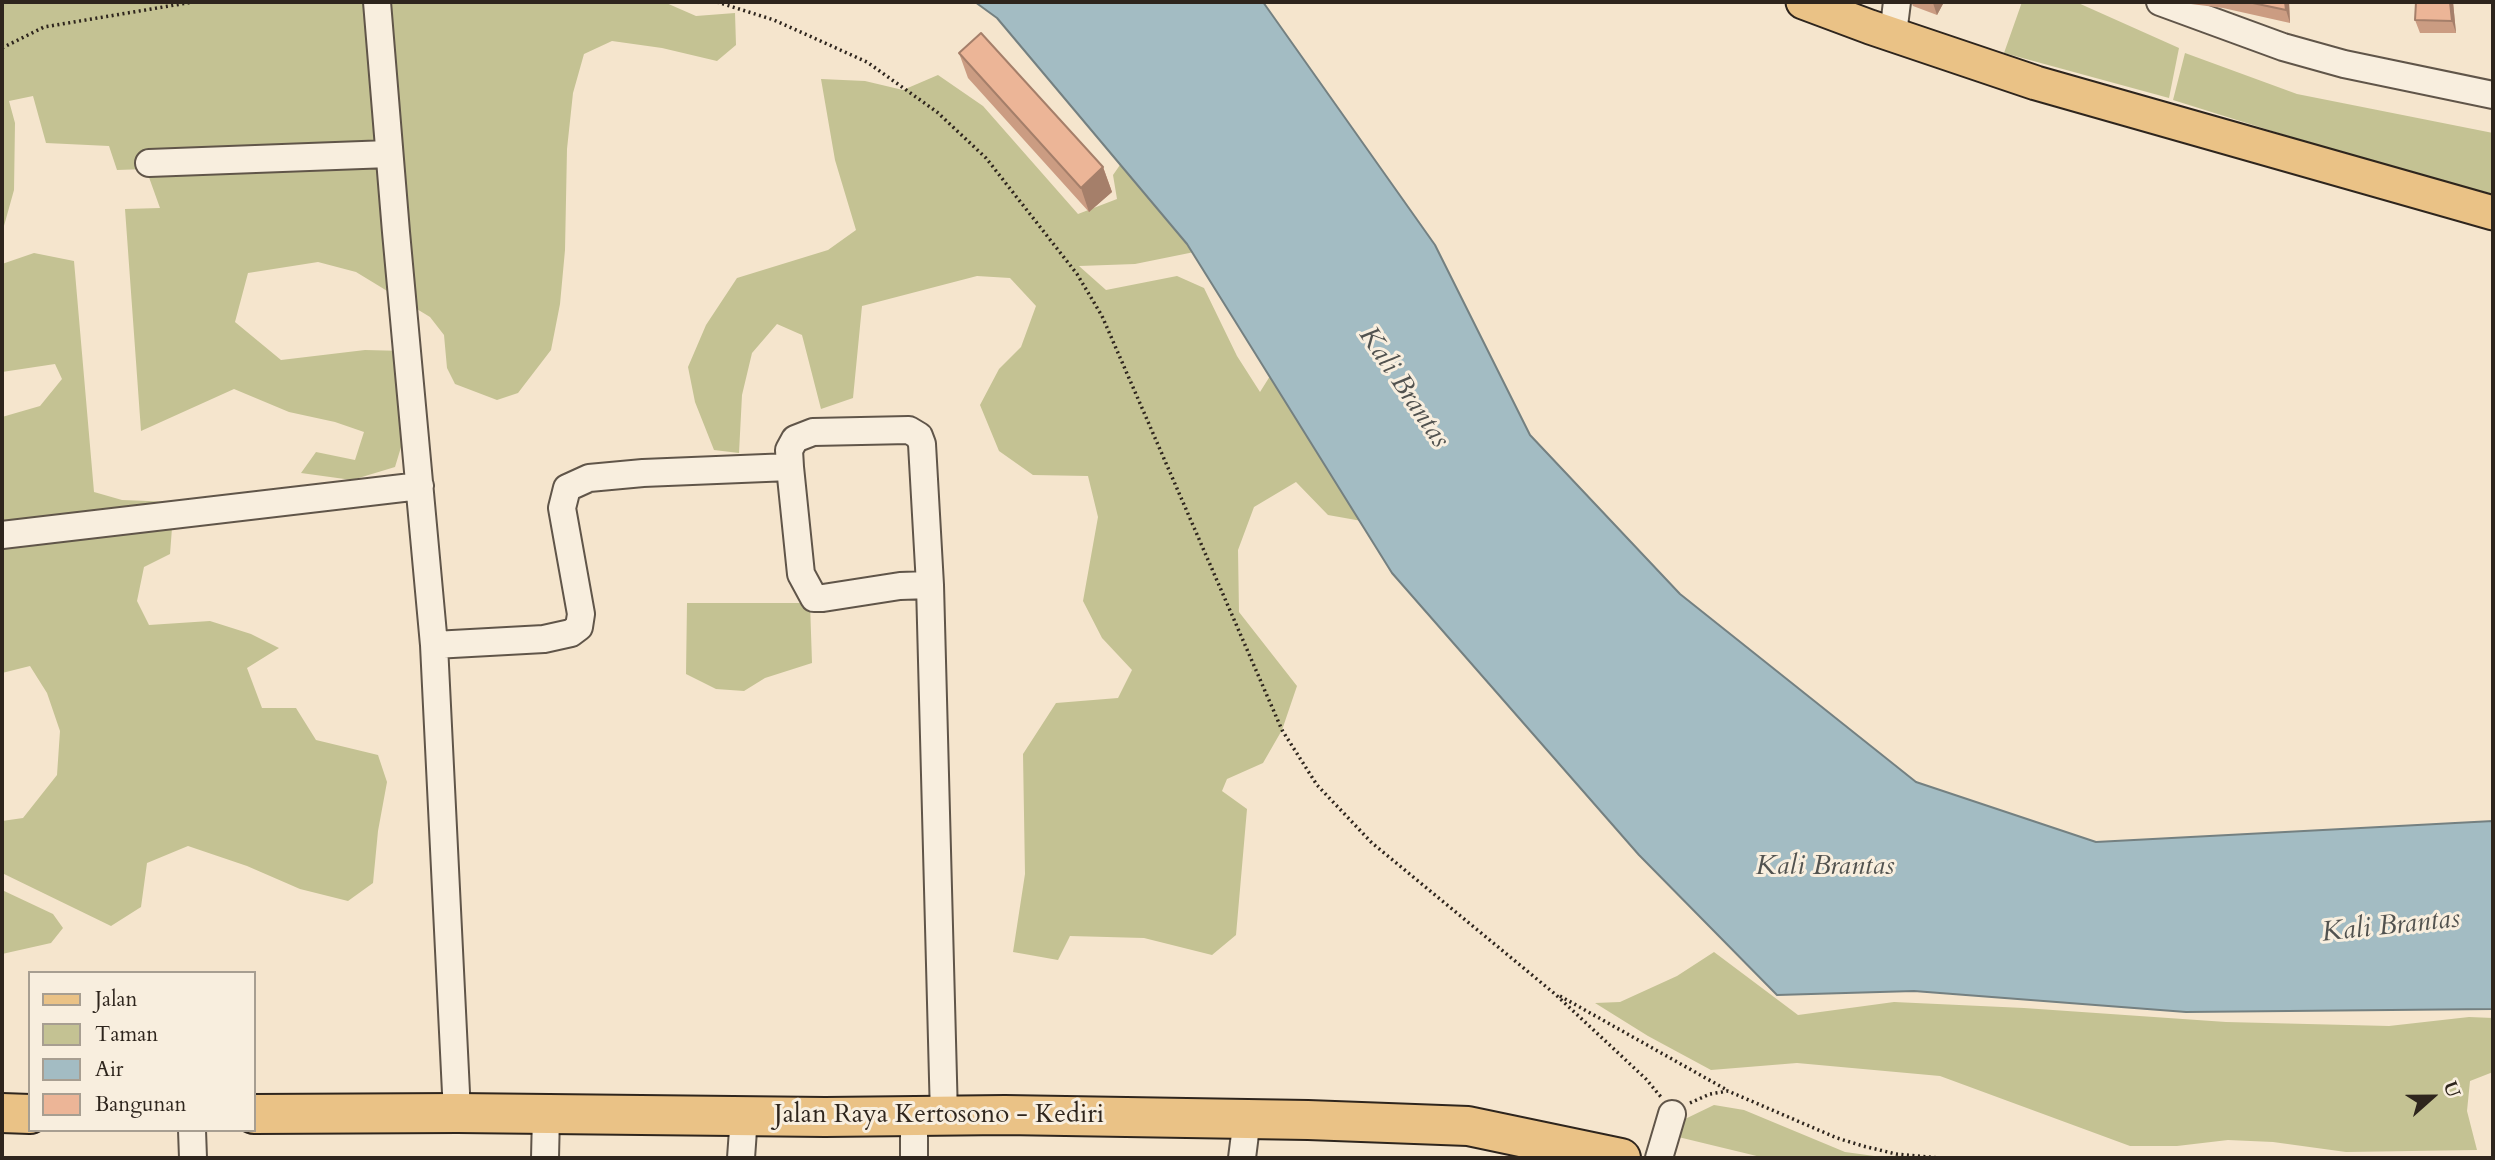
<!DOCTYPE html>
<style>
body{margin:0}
#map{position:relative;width:2495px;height:1160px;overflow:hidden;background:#f5e5cd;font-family:Cardo,serif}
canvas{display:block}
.frame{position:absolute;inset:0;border:4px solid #2e251d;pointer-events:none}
.legend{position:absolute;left:28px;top:971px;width:228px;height:161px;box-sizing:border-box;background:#f8eede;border:2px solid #a79e91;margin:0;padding:9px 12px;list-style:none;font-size:21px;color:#2e251d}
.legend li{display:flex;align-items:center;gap:14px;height:35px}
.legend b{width:35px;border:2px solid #a79e91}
.north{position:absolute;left:2397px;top:1062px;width:70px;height:70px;-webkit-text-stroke:5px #f8eede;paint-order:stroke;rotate:69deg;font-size:19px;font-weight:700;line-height:28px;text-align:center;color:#2e251d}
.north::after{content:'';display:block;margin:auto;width:24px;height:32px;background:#2e251d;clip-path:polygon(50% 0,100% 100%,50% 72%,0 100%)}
</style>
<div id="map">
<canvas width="2495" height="1160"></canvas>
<div class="frame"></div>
<ul class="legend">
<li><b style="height:9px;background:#eac286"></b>Jalan</li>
<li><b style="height:19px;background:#c4c293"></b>Taman</li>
<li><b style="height:19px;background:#a3bcc3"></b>Air</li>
<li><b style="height:19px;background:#ecb597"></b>Bangunan</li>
</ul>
<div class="north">U</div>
</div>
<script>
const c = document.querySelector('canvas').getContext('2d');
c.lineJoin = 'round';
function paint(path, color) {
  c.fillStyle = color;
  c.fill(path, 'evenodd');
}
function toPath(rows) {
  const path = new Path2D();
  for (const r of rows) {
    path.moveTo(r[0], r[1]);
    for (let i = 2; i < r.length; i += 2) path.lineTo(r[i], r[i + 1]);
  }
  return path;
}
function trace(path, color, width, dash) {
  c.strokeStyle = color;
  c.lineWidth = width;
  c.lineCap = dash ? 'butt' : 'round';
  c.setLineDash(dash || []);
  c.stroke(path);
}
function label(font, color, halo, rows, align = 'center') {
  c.font = font + ' Cardo,serif';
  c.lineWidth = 6;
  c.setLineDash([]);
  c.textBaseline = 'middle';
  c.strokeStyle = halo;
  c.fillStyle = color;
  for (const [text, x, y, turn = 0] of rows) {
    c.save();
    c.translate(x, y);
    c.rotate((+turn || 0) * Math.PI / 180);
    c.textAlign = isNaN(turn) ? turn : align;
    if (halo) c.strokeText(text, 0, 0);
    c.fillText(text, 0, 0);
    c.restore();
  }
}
const green = toPath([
 [2,2,664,2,696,16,735,13,736,45,717,61,662,48,612,41,584,54,573,93,567,149,565,250,560,304,551,350,518,393,497,400,455,384,447,368,444,335,430,317,356,272,318,262,248,273,235,322,281,360,365,350,405,351,408,424,395,467,352,480,301,473,316,452,355,460,364,432,335,422,289,412,234,389,141,431,125,209,160,208,146,169,117,170,109,146,46,143,33,96,9,101,15,123,14,190,2,233],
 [2022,2,2076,2,2179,48,2169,98,2004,53],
 [2185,53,2297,94,2493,133,2493,194,2374,163,2173,100],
 [938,75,983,106,1078,214,1117,199,1113,175,1136,142,1219,247,1135,264,1079,266,1106,290,1177,276,1204,288,1237,356,1260,392,1287,349,1373,523,1328,515,1296,482,1254,507,1238,550,1239,612,1297,686,1282,730,1263,763,1227,779,1222,791,1247,809,1236,935,1212,955,1144,938,1070,936,1058,960,1013,952,1025,874,1023,754,1056,703,1118,698,1132,670,1102,638,1083,601,1098,517,1088,476,1033,475,999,451,980,405,999,369,1021,347,1036,306,1010,278,977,276,862,306,853,398,821,409,802,335,777,324,752,353,742,395,739,453,714,450,695,402,688,367,706,325,737,278,828,250,856,230,835,160,821,79,865,81,903,90],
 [34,253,74,261,94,492,122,500,174,502,170,554,144,567,137,601,149,625,210,621,251,634,279,648,247,668,262,708,296,708,316,740,378,755,387,782,378,831,373,883,348,901,300,889,247,866,188,846,147,863,141,907,111,926,2,873,2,821,23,818,57,775,60,731,47,693,30,666,2,673,2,417,40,406,62,379,55,364,2,372,2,264],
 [687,603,810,603,812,663,765,678,744,691,716,689,686,674],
 [2,890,53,914,63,928,51,943,2,954],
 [1714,952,1798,1015,1894,1002,2024,1008,2226,1022,2389,1026,2469,1017,2493,1018,2493,1072,2470,1081,2467,1111,2477,1150,2346,1152,2273,1142,2228,1140,2177,1146,2130,1146,1940,1076,1797,1063,1711,1070,1648,1036,1595,1003,1620,1002,1677,976],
 [1714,1105,1744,1110,1845,1152,1889,1158,1765,1158,1670,1135,1685,1119]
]);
const water = toPath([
 [975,2,1263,2,1435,245,1530,435,1680,594,1916,782,2096,842,2493,821,2493,1009,2186,1012,1914,991,1777,995,1639,855,1392,573,1187,244,997,18,975,2]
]);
const path = toPath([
 [717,2,774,20,867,62,937,112,986,158,1077,274,1102,316,1282,730,1317,785,1372,843,1555,994,1646,1079,1661,1097],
 [2,48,44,27,193,2],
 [1560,996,1727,1090],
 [1690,1103,1710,1094,1728,1091,1837,1138,1863,1146,1896,1154,1940,1158]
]);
const minor = toPath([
 [377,2,396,232,434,645,457,1113],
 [2160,2,2283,47,2344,64,2493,95],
 [1893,34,1897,2],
 [149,163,389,154],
 [790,467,789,450,795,439,813,432,909,430,919,436,922,444,930,585],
 [2,535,420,486],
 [434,645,544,639,571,633,579,627,581,614,562,508,567,488,589,478,643,473,790,467,801,574,814,598,823,598,900,586,930,585,944,1116],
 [914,1115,914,1158],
 [192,1130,193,1158],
 [545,1158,546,1115],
 [741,1158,744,1116],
 [1242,1158,1247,1118],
 [1659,1158,1672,1114]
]);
const major = toPath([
 [1803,2,1870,27,2036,83,2493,213]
]);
const highway = toPath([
 [2,1113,30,1114],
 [254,1114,457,1113,825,1117,1005,1115,1308,1120,1468,1126,1621,1158]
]);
const wall = toPath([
 [1911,2,1944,2,1937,15,1913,6],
 [2183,2,2289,2,2290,23,2223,8,2183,3],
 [2453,2,2456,33,2420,33,2415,20],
 [959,53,1103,167,1112,192,1089,212,968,78]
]);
const shadedWall = toPath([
 [1933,2,1944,2,1937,15,1933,3],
 [2285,2,2289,2,2290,23,2286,10],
 [2450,2,2453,2,2456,33,2452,21],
 [1103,167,1112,192,1089,212,1081,188]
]);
const building = toPath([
 [2248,2,2285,2,2286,10,2248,2],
 [2416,2,2450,2,2452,21,2415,20,2416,2],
 [981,33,1103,167,1081,188,959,53,981,33]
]);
const streetNames = [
 ["Jalan Raya Kertosono - Kediri",939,1116]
];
const waterNames = [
 ["Kali Brantas",1403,388,56],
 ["Kali Brantas",1825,868],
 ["Kali Brantas",2391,927,-6]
];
paint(green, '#c4c293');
paint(water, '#a3bcc3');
trace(water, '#748081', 2);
trace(minor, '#605549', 30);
trace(major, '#2e251d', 37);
trace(highway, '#2e251d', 42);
trace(path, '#2e251d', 3.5, [2, 3.5]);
trace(minor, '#f8eede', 26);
trace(major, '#eac286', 33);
trace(highway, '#eac286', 38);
paint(wall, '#cb9c82');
paint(shadedWall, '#a57f6a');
paint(building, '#ecb597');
trace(building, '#a57f6a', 2);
label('26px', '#2e251d', '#f8eede', streetNames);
label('italic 28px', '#51524f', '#f8eede', waterNames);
</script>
